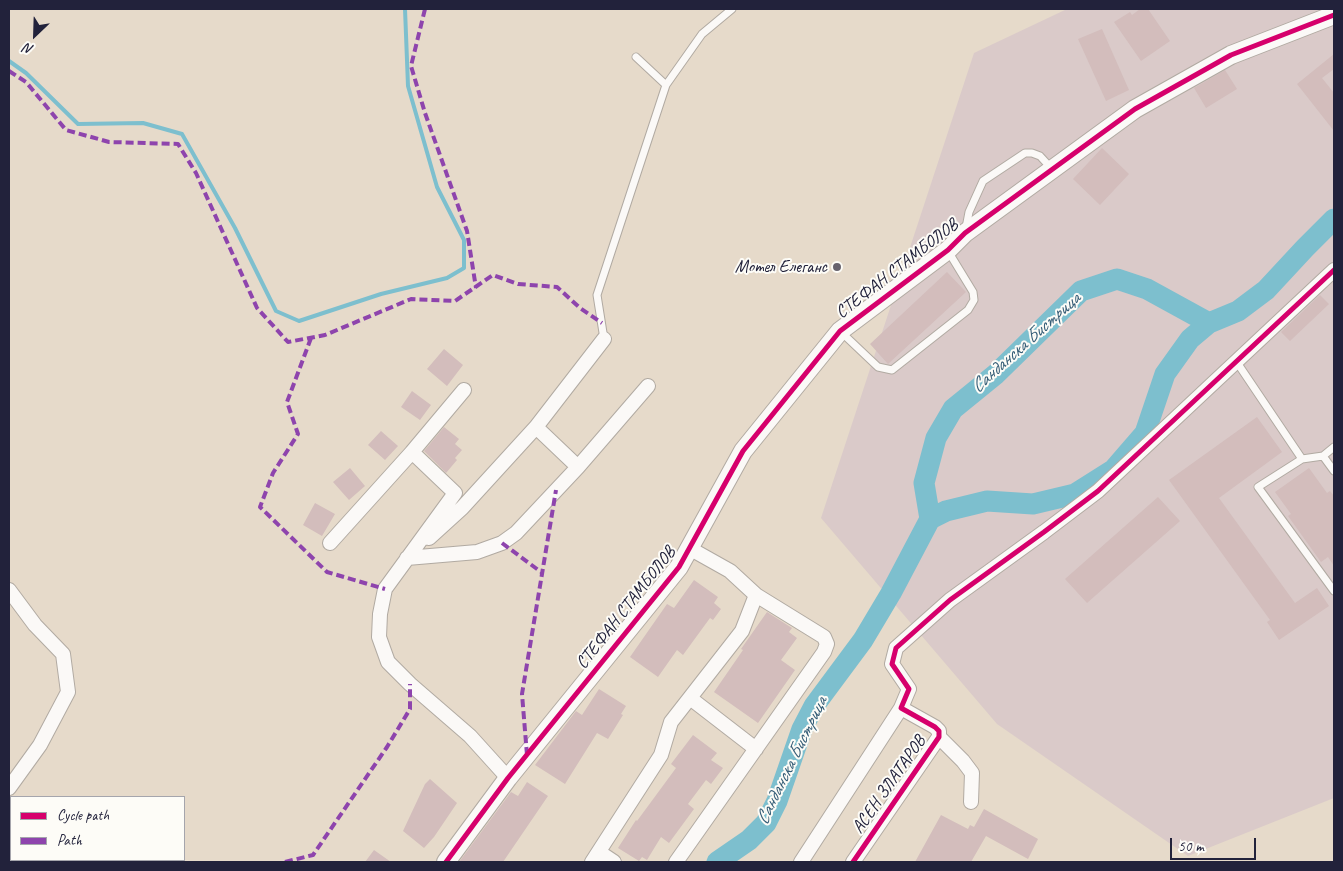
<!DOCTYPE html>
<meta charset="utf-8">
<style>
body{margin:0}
#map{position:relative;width:1343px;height:871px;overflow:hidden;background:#e6daca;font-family:Caveat,sans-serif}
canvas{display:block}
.frame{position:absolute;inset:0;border:10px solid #22223b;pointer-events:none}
.legend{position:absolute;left:10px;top:796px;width:175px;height:65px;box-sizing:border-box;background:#fdfcf7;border:1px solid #a5a5ac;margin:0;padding:6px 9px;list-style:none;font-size:15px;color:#22223b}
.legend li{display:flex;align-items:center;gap:10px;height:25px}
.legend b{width:25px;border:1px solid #a5a5ac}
.north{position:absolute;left:10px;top:10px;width:50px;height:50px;-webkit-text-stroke:4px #fdfcf7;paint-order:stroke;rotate:204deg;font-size:14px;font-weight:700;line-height:20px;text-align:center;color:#22223b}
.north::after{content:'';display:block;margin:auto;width:18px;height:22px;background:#22223b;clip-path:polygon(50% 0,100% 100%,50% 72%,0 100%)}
.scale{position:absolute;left:1170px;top:838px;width:86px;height:22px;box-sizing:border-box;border:2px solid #22223b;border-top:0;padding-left:6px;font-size:15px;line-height:18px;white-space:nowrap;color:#22223b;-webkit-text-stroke:4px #fdfcf7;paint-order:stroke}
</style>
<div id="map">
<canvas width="1343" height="871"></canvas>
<div class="frame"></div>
<ul class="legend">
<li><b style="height:6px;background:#d6006c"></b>Cycle path</li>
<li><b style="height:6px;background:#8e44ad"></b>Path</li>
</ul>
<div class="north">N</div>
<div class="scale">50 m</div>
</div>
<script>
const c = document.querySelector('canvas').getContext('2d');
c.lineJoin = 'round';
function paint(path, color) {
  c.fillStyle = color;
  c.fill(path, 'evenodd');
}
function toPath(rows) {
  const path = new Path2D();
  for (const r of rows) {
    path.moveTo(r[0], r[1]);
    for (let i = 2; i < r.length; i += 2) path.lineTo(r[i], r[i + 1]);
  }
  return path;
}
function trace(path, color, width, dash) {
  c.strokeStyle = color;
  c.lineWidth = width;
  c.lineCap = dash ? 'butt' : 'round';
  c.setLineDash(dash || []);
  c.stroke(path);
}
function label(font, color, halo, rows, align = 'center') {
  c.font = font + ' Caveat,sans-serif';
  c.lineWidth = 4;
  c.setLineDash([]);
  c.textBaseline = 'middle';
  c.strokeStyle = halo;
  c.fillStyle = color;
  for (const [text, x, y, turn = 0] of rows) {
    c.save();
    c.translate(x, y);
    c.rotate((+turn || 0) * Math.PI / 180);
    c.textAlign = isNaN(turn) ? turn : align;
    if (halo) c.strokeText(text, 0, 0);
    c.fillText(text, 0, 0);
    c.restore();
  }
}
const industrial = toPath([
 [1067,9,1334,9,1334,798,1188,856,997,724,821,518,974,53]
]);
const stream = toPath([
 [9,61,26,73,78,124,143,123,182,134,235,228,276,311,299,321,381,294,447,278,464,268,464,240,437,187,408,86,405,9]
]);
const river = toPath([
 [930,519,946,511,987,501,1033,504,1075,494,1113,470,1145,433,1165,374,1190,339,1209,323],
 [717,862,749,840,766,823,777,801,802,729,814,706,863,640,891,593,930,519,924,483,936,438,953,409,996,374,1081,291,1117,279,1147,289,1209,323,1238,311,1266,290,1305,248,1334,219]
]);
const building = toPath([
 [1140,9,1148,9,1170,41,1141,61,1114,22,1130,12,1132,15],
 [1102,29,1129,90,1106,101,1078,39],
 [1334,54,1334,69,1322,78,1334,93,1334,131,1297,84],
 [1225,70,1237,89,1206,108,1194,88],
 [1102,148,1129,174,1100,205,1073,179],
 [947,272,966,292,888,364,870,344],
 [1320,295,1329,304,1290,341,1281,332],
 [444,349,463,365,447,386,427,369],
 [412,391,431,405,420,420,401,407],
 [1257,417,1282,452,1219,498,1295,603,1317,588,1329,606,1279,640,1267,622,1270,620,1169,480],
 [444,427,459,439,455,444,462,450,455,458,457,460,446,473,424,451],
 [381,431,398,446,385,460,368,445],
 [350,468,365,486,349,500,333,482],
 [1309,468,1327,493,1330,491,1334,496,1334,566,1328,557,1321,562,1288,516,1291,514,1275,492],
 [1158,497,1180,521,1087,603,1065,579],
 [315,503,335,514,322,536,303,525],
 [694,580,718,597,714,603,721,609,713,620,710,618,683,655,677,650,658,677,630,657,667,604,674,608],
 [767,612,792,628,789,632,797,638,781,660,795,670,758,723,714,692,743,650,741,649],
 [599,689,626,706,621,714,623,715,608,739,597,733,565,784,535,765,576,711,582,715],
 [693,735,717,753,711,760,723,768,711,784,706,780,688,804,694,809,669,843,661,837,647,860,642,857,639,861,618,848,636,820,637,821,676,768,671,764],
 [430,779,457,803,434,837,424,848,403,831,425,784],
 [527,782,548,796,503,862,459,862,511,792,518,796],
 [984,809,1038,839,1028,859,986,836,971,862,915,862,941,815,968,829,970,825,974,827],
 [374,850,391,862,365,862]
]);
const service = toPath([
 [666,85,702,34,732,9],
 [966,228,969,212,983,181,1025,153,1032,153,1040,156,1052,169],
 [840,331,878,367,892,370,968,310,974,300,973,292,948,251],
 [604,339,597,295,666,85,636,57],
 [1236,361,1302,459],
 [1334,447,1323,456,1302,459,1258,487,1334,591],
 [1323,456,1334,471]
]);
const minor = toPath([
 [412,452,464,390],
 [578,467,536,427,604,339],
 [429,538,462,508,536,427],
 [330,543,412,452,455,493,385,589,380,614,379,637,388,662,410,684,470,736,508,778],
 [407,558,477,552,502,543,516,533,578,467,648,386],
 [9,590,35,625,63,654,68,692,40,745,9,788],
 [690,698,756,749],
 [939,737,963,761,972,773,971,802],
 [599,852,614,862],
 [592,862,661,755,671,722,742,631,756,595,730,571,689,548],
 [676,862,824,652,827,644,824,637,756,595],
 [801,862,901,708],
 [853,862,939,737,939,731,935,727,901,708,909,689,892,664,896,648,950,600,1044,532,1098,491,1334,270]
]);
const tertiary = toPath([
 [446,862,508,778,679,567,743,451,840,331,948,250,965,233,1135,109,1231,55,1334,15]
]);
const quiet = toPath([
 [425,9,411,66,425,113,467,231,476,288],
 [9,71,26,82,66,130,109,142,178,144,196,173,257,308,288,342,325,335,411,299,455,301,493,275,518,284,557,287,580,308,602,323],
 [311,338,287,402,298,434,273,473,260,507,327,572,385,589],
 [502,543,541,572],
 [527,755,522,694,556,490],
 [285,862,313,855,387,747,410,709,410,684]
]);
const cycleway = toPath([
 [446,862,508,778,679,567,743,451,840,331,948,250,965,233,1135,109,1231,55,1334,15],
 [853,862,939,737,939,731,935,727,901,708,909,689,892,664,896,648,950,600,1044,532,1098,491,1334,270]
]);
const markers = [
 [837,267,5,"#67626d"]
];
const poiNames = [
 ["Мотел Елеганс",827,267]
];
const streetNames = [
 ["СТЕФАН СТАМБОЛОВ",897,269,-38],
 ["СТЕФАН СТАМБОЛОВ",626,608,-52],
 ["АСЕН ЗЛАТАРОВ",889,785,-55]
];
const waterNames = [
 ["Санданска Бистрица",1026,343,-42],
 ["Санданска Бистрица",792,761,-64]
];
paint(industrial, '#dacac9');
trace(stream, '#7dbfce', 4);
trace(river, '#7dbfce', 21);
paint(building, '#d3bdbc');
trace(service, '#b1aaa2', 9);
trace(minor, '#b1aaa2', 16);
trace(tertiary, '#b1aaa2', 20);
trace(service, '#fbf9f7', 7);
trace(minor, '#fbf9f7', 14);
trace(tertiary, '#fbf9f7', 18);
trace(quiet, '#8e44ad', 4, [8, 4]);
trace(cycleway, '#d6006c', 5);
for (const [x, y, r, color] of markers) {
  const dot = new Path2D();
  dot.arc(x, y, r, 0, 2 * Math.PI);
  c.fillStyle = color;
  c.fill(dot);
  trace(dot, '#fdfcf7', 2);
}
label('18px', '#22223b', '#fdfcf7', poiNames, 'right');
label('18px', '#22223b', '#fdfcf7', streetNames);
label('italic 19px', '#345c76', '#fdfcf7', waterNames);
</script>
